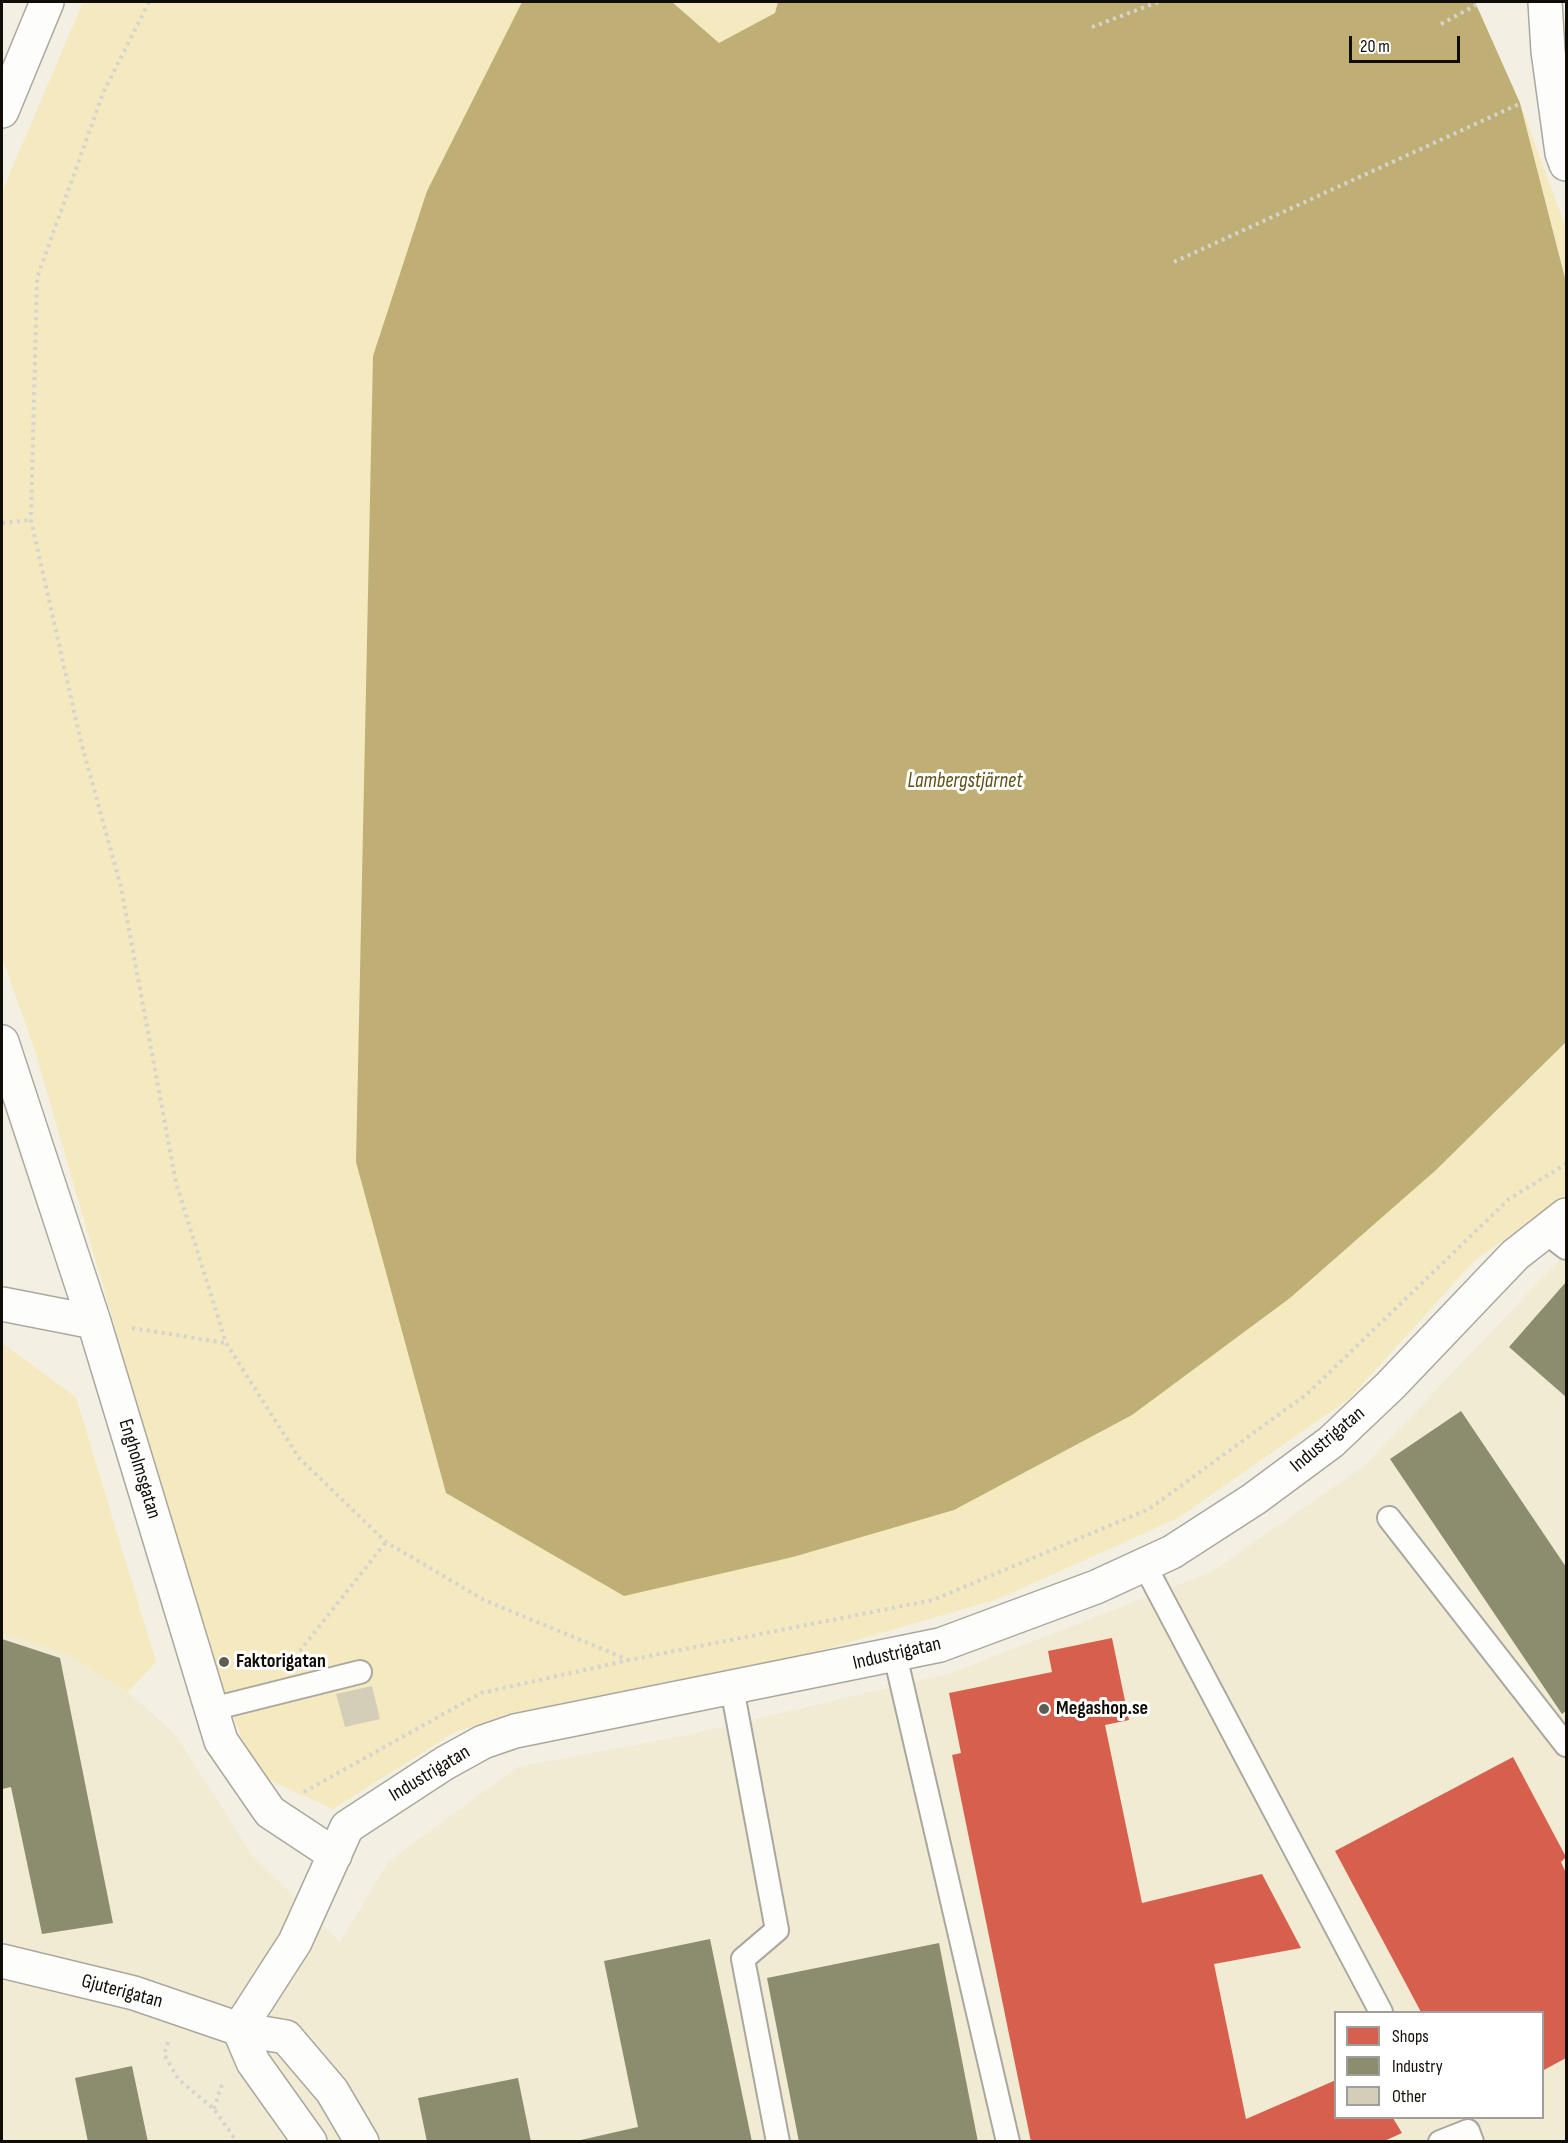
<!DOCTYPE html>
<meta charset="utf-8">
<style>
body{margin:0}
#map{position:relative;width:1568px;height:2143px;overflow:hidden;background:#f3f0e3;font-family:"Sofia Sans Condensed",sans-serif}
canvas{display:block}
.frame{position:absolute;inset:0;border:3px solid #100d06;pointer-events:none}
.legend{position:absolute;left:1334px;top:2011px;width:210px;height:108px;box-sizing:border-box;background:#fff;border:2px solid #9f9e9b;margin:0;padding:8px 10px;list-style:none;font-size:18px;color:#100d06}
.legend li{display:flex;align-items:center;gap:12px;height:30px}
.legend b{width:30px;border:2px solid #9f9e9b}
.scale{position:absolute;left:1349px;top:36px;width:111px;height:27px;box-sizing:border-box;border:3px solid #100d06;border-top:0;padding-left:8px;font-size:18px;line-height:21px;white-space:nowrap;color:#100d06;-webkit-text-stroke:4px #fff;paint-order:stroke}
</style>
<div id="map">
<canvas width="1568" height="2143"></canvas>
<div class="frame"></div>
<ul class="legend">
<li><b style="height:16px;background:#d6604d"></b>Shops</li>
<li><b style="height:16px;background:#8c8c6e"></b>Industry</li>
<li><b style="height:16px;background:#d4ceb9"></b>Other</li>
</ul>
<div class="scale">20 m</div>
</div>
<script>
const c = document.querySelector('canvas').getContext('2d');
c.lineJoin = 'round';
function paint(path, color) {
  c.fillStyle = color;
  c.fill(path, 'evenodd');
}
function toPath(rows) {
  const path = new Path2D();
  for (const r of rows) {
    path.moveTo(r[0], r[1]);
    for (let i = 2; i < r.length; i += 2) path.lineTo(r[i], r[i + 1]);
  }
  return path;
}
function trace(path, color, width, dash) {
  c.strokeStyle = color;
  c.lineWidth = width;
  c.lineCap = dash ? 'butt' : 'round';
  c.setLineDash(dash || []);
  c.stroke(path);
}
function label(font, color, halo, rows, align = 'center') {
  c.font = font + ' "Sofia Sans Condensed",sans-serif';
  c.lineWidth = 6;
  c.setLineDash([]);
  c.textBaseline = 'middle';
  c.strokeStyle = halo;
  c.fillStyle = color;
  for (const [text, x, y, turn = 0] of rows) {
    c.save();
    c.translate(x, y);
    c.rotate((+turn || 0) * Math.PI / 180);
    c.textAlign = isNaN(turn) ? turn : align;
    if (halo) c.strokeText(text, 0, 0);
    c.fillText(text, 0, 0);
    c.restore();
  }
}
const built = toPath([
 [1566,1253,1566,2141,2,2142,2,1633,66,1654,128,1692,176,1735,252,1855,340,1942,388,1862,517,1767,683,1736,951,1673,1211,1572,1364,1466],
 [1336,2012,1542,2012,1542,2118,1336,2118]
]);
const green = toPath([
 [83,2,522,2,427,191,1436,1170,1566,1042,1566,1194,1474,1261,1350,1398,1178,1518,998,1599,816,1652,509,1714,455,1732,333,1809,256,1774,212,1662,35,1051,2,957,2,192],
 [672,2,778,2,775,13,719,44],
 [1520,103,1566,228,1566,282],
 [2,1343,76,1397,156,1662,128,1692,66,1654,2,1633]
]);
const water = toPath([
 [522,2,672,2,719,43,775,13,778,2,1475,2,1520,103,1566,282,1566,1042,1436,1170,1290,1298,1132,1415,954,1510,793,1557,624,1596,446,1493,356,1162,373,356,427,191]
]);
const shops = toPath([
 [1112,1638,1129,1720,1105,1725,1142,1903,1262,1874,1301,1948,1214,1964,1246,2119,1336,2080,1336,2118,1393,2118,1402,2133,1382,2142,1031,2142,952,1755,961,1753,949,1693,1052,1672,1048,1651],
 [1513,1757,1566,1857,1561,1862,1566,1873,1566,2058,1542,2071,1542,2012,1421,2012,1335,1851]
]);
const industry = toPath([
 [1566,1282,1566,1397,1509,1347],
 [1461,1411,1566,1567,1566,1711,1562,1714,1390,1459],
 [2,1639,60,1658,113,1923,42,1934,11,1787,2,1789],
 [710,1939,752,2142,572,2142,638,2127,604,1961],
 [939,1943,978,2142,799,2142,767,1978],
 [132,2066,148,2142,88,2142,75,2078],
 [518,2078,531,2142,427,2142,418,2098]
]);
const building = toPath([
 [372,1686,380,1719,345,1727,336,1694]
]);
const path = toPath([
 [149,2,103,93,37,278,31,520,81,742,121,887,176,1183,226,1343,299,1458,386,1542,484,1600,629,1660],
 [1441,24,1476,5],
 [1092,27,1158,2],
 [1174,262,1519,104],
 [2,523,31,520],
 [132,1328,226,1343],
 [295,1657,386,1542],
 [304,1792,481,1693,629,1660,933,1600,1149,1509,1307,1394,1509,1199,1566,1164],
 [168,2042,164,2054,178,2079,214,2109,237,2142],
 [214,2109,223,2081]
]);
const service = toPath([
 [1545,1232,1566,1248],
 [1389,1518,1566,1745],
 [1144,1564,1381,2012],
 [895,1655,1008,2142],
 [732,1688,777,1930,743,1959,778,2142],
 [212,1709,360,1672],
 [1440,2142,1468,2131,1472,2142]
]);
const minor = toPath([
 [1545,2,1548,51,1562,153,1566,164],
 [2,111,47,2],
 [2,1042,94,1322,221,1741,270,1812,335,1855],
 [2,1304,94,1322],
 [2,1961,134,1993,239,2029,286,2037,332,2091,362,2142],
 [239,2029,295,1942,347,1827,445,1763,483,1742,515,1731,940,1645,1096,1587,1172,1552,1254,1499,1331,1442,1390,1386,1515,1255,1566,1215],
 [239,2029,253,2062,310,2142]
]);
const markers = [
 [224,1662,6,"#5f5c53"],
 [1044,1709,6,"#5f5c53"]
];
const streetNames = [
 ["Industrigatan",1328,1440,-40],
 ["Engholmsgatan",139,1469,73],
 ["Industrigatan",897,1654,-13],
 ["Industrigatan",430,1774,-31],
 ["Gjuterigatan",122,1992,15]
];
const poiNames = [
 ["Faktorigatan",236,1662],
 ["Megashop.se",1056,1709]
];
const waterNames = [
 ["Lambergstjärnet",965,782]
];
paint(built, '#f1ebd4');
paint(green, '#f5e9c0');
paint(water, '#bfaf75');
paint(shops, '#d6604d');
paint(industry, '#8c8c6e');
paint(building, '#d4ceb9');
trace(service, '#aaa89e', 26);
trace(minor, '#aaa89e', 36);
trace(path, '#d4d4d0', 4, [3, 4.5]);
trace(service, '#fdfdfb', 22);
trace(minor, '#fdfdfb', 33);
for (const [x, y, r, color] of markers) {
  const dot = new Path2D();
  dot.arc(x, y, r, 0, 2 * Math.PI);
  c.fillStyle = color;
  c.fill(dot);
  trace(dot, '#fff', 2);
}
label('20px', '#100d06', '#fff', streetNames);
label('bold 20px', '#100d06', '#fff', poiNames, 'left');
label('italic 21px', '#5f5015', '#fff', waterNames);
</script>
